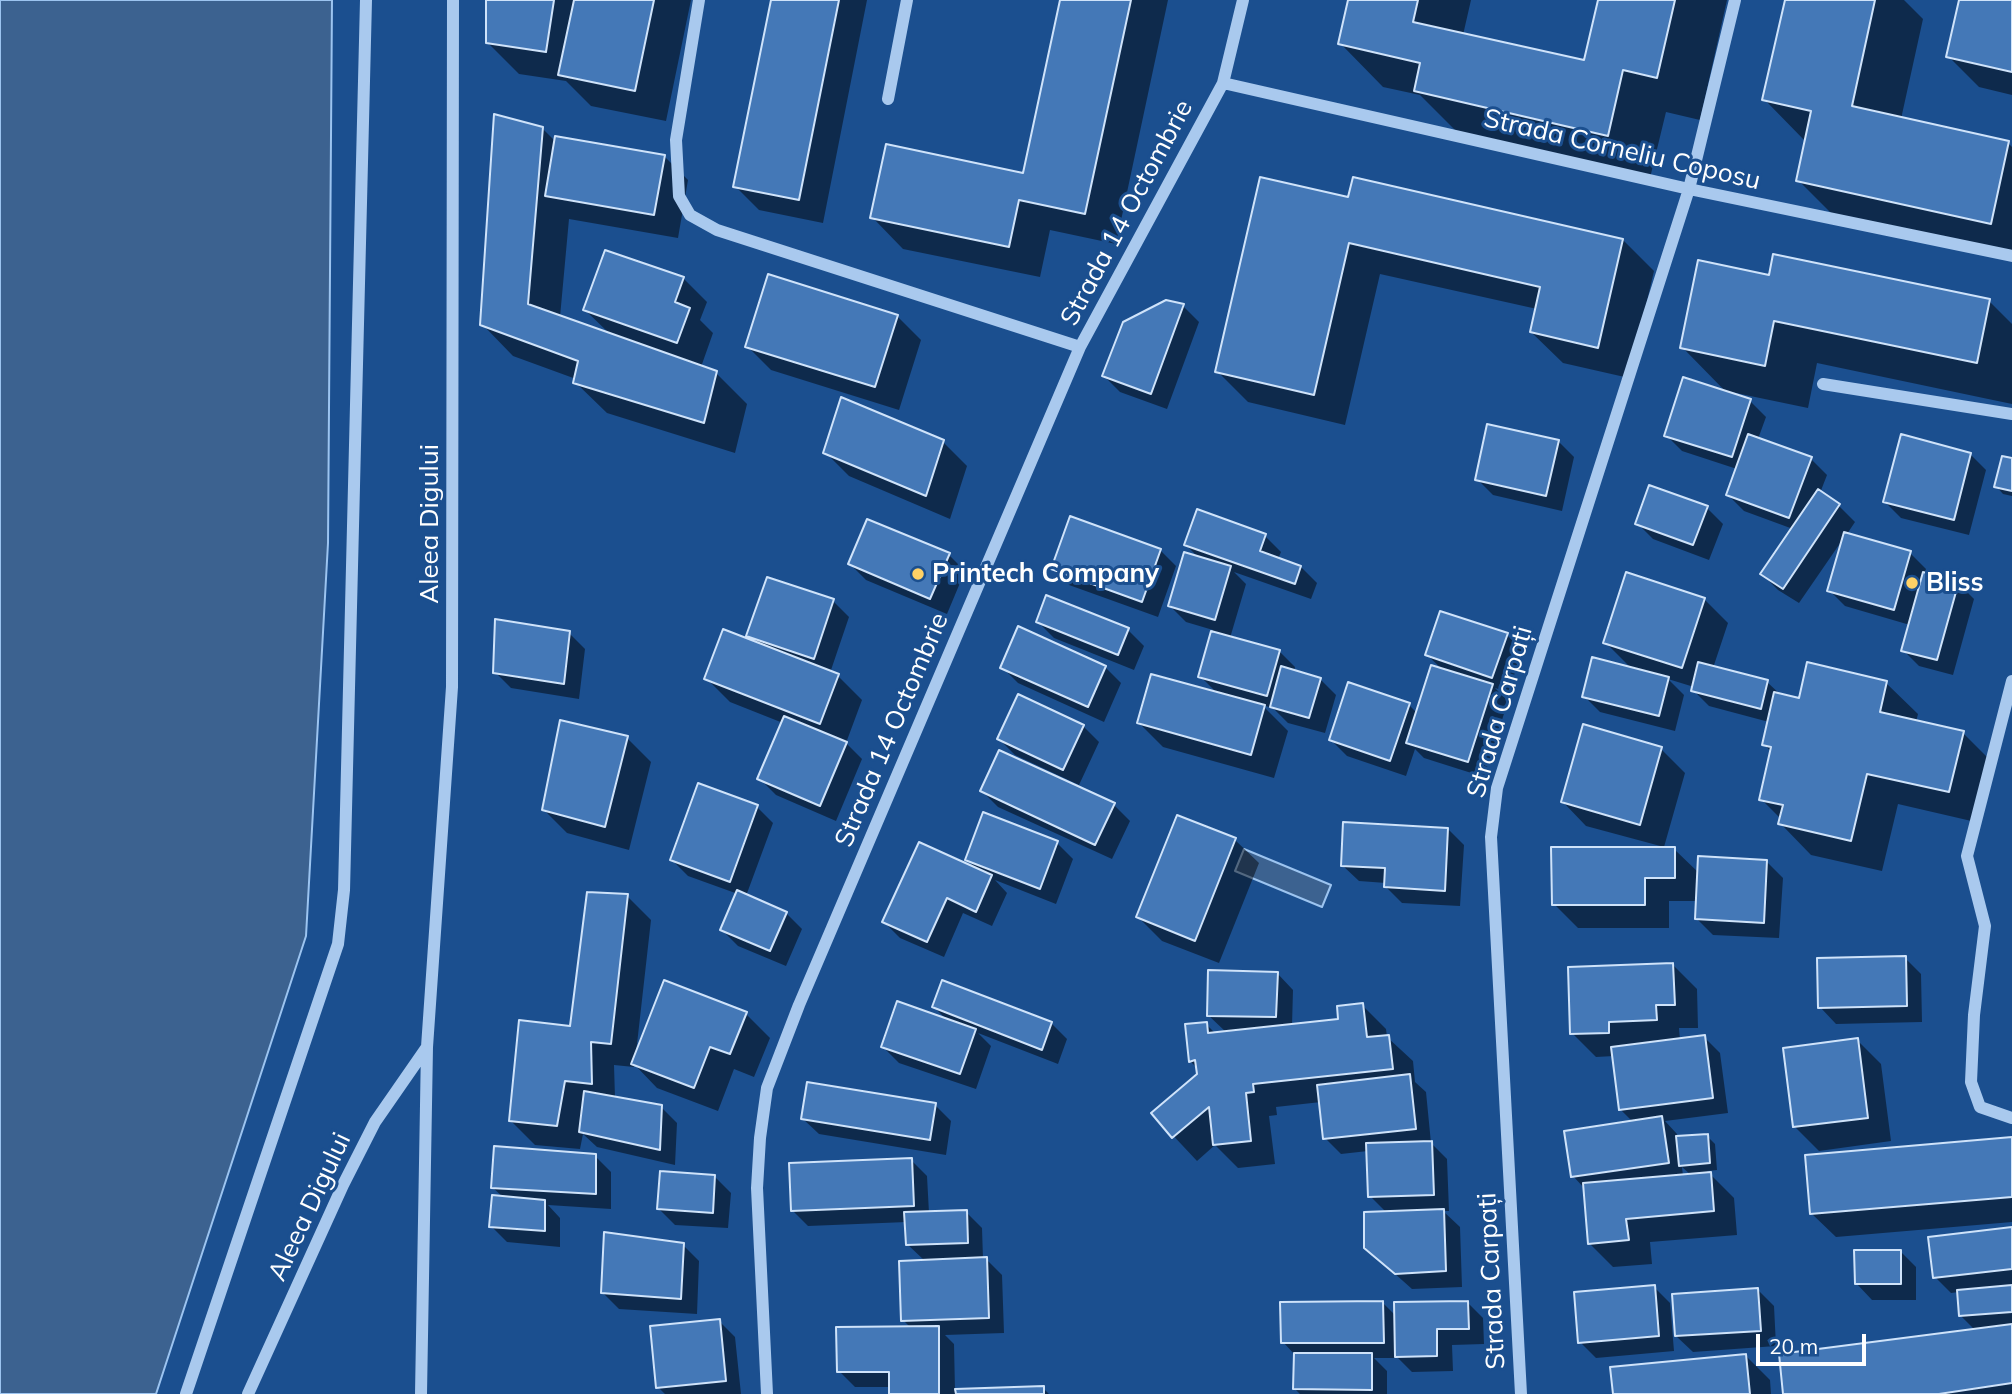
<!DOCTYPE html>
<meta charset="utf-8">
<style>
body{margin:0}
#map{position:relative;width:2012px;height:1394px;overflow:hidden;background:#1b4f8f;font-family:Mulish,sans-serif}
canvas{display:block}
.scale{position:absolute;left:1756px;top:1334px;width:110px;height:32px;box-sizing:border-box;border:4px solid #fff;border-top:0;padding-left:9px;font-size:21px;line-height:24px;white-space:nowrap;color:#fff;-webkit-text-stroke:5px #1b4f8f;paint-order:stroke}
</style>
<div id="map">
<canvas width="2012" height="1394"></canvas>
<div class="scale">20 m</div>
</div>
<script>
const c = document.querySelector('canvas').getContext('2d');
c.lineJoin = 'round';
function paint(path, color) {
  c.fillStyle = color;
  c.fill(path, 'evenodd');
}
function toPath(rows) {
  const path = new Path2D();
  for (const r of rows) {
    path.moveTo(r[0], r[1]);
    for (let i = 2; i < r.length; i += 2) path.lineTo(r[i], r[i + 1]);
  }
  return path;
}
function trace(path, color, width, dash) {
  c.strokeStyle = color;
  c.lineWidth = width;
  c.lineCap = dash ? 'butt' : 'round';
  c.setLineDash(dash || []);
  c.stroke(path);
}
function label(font, color, halo, rows, align = 'center') {
  c.font = font + ' Mulish,sans-serif';
  c.lineWidth = 6;
  c.setLineDash([]);
  c.textBaseline = 'middle';
  c.strokeStyle = halo;
  c.fillStyle = color;
  for (const [text, x, y, turn = 0] of rows) {
    c.save();
    c.translate(x, y);
    c.rotate((+turn || 0) * Math.PI / 180);
    c.textAlign = isNaN(turn) ? turn : align;
    if (halo) c.strokeText(text, 0, 0);
    c.fillText(text, 0, 0);
    c.restore();
  }
}
const water = toPath([
 [0,0,332,0,328,543,306,936,156,1394,0,1394,0,0],
 [1244,849,1331,885,1322,907,1235,871,1244,849]
]);
const shadow = toPath([
 [488,0,691,0,666,121,591,106,566,81,519,74,488,43],
 [772,0,867,0,823,223,759,210,735,186],
 [1061,0,1168,0,1116,244,1050,230,1040,277,903,249,872,217,1024,175],
 [1350,0,1471,0,1463,35,1585,63,1600,0,1727,0,1700,120,1666,112,1650,178,1459,134,1420,95,1383,87,1340,43],
 [1786,0,1904,0,1923,19,1901,119,2008,143,2012,147,2012,261,1841,223,1798,180,1806,142,1764,99],
 [1961,0,2012,0,2012,95,1979,87,1948,56],
 [542,128,556,142,664,156,688,180,678,238,569,219,560,317,611,335,585,310,683,278,707,302,700,320,713,333,701,367,716,373,747,404,735,453,607,413,575,382,576,379,513,356,482,324],
 [1349,199,1623,240,1654,271,1629,378,1563,363,1531,332,1537,309,1380,274,1345,425,1248,402,1217,371],
 [1770,277,1989,301,2012,324,2012,404,1817,363,1808,408,1731,392,1730,394,1750,401,1766,417,1758,439,1811,459,1827,475,1820,493,1839,506,1855,522,1847,534,1910,553,1926,569,1925,574,1958,583,1974,599,1953,675,1919,666,1903,650,1910,625,1845,606,1829,590,1843,539,1799,603,1778,590,1762,574,1793,529,1744,511,1728,495,1737,469,1682,451,1666,435,1728,394,1682,347],
 [1166,302,1183,306,1199,322,1167,409,1120,392,1104,376],
 [897,316,921,340,899,410,771,370,747,346],
 [1558,441,1574,457,1562,511,1493,495,1477,479],
 [943,442,967,466,950,519,849,476,825,452],
 [1970,454,1986,470,1969,535,1901,518,1885,502],
 [2012,460,2012,496,2003,494,1996,486],
 [1707,508,1723,524,1709,560,1653,539,1637,523],
 [1265,536,1281,552,1278,559,1301,567,1317,583,1311,599,1234,572,1246,584,1230,638,1279,651,1295,667,1294,671,1320,679,1336,695,1325,733,1288,723,1273,708,1262,705,1288,731,1274,778,1163,747,1139,723,1218,694,1200,676,1213,630,1186,622,1170,606,1200,559,1186,545],
 [1160,550,1176,566,1158,617,1069,585,1053,569],
 [949,555,965,571,947,614,866,580,850,564],
 [1704,599,1728,623,1713,668,1767,682,1781,695,1800,700,1886,683,1918,714,1916,722,1963,733,1994,764,1980,823,1898,804,1882,871,1811,855,1780,823,1781,819,1761,799,1772,753,1764,744,1769,722,1709,706,1693,690,1694,687,1668,679,1684,695,1675,731,1600,712,1584,696,1632,669,1605,642],
 [833,601,849,617,830,673,838,676,862,700,846,743,862,759,836,821,776,795,760,779,783,723,730,702,706,678,758,645,748,635],
 [1038,622,1128,630,1144,646,1134,670,1054,638],
 [569,633,585,649,579,699,511,688,495,672],
 [1507,635,1523,651,1508,692,1495,688,1508,701,1484,777,1424,758,1415,749,1406,776,1347,756,1331,740,1409,705,1417,713,1443,670,1427,655],
 [1002,667,1105,667,1121,683,1104,722,1018,683],
 [1083,726,1099,742,1079,785,1015,755,999,739],
 [627,738,651,762,629,850,567,833,543,809],
 [1661,749,1685,773,1664,847,1586,826,1563,802],
 [982,791,1114,805,1130,821,1112,859,998,807],
 [757,807,773,823,746,896,786,913,802,929,786,966,738,946,722,930,738,894,688,876,672,860],
 [1448,829,1464,845,1460,906,1402,903,1386,887,1386,883,1359,881,1342,865],
 [1235,840,1259,863,1219,963,1162,941,1138,917],
 [1057,843,1073,859,1056,904,995,880,1007,893,992,926,963,913,944,957,900,938,884,922,977,870,967,859],
 [1674,849,1699,873,1767,862,1783,878,1779,938,1713,935,1697,919,1698,901,1669,901,1669,928,1578,928,1554,904],
 [627,896,651,920,636,1053,746,1014,770,1038,754,1077,734,1069,718,1111,657,1088,635,1065,634,1067,614,1065,615,1098,661,1107,677,1123,675,1165,597,1147,583,1134,580,1149,535,1145,511,1121,571,1028],
 [1905,958,1921,974,1922,1022,1836,1024,1820,1007],
 [1673,965,1697,989,1698,1028,1679,1028,1680,1040,1704,1037,1720,1053,1728,1113,1665,1121,1677,1134,1678,1138,1707,1136,1715,1144,1717,1170,1707,1171,1734,1198,1737,1235,1650,1242,1652,1264,1613,1267,1589,1243,1585,1189,1573,1176,1633,1122,1620,1109,1614,1056,1596,1057,1572,1033],
 [1682,1167,1691,1175,1683,1176],
 [1277,973,1293,990,1292,1026,1340,1021,1362,1005,1386,1029,1387,1037,1413,1061,1415,1082,1426,1092,1431,1143,1447,1159,1449,1211,1443,1211,1460,1227,1462,1287,1412,1289,1366,1248,1387,1213,1370,1196,1368,1151,1341,1154,1325,1138,1321,1102,1276,1107,1277,1115,1269,1116,1275,1164,1238,1168,1215,1145,1197,1161,1153,1114,1199,1075,1198,1069,1190,1061,1206,1024,1216,1034,1227,1033,1208,1015],
 [934,1007,1051,1023,1067,1039,1058,1064,978,1033,991,1046,976,1089,899,1063,883,1047,948,1021],
 [1857,1040,1881,1064,1891,1141,1819,1151,1795,1127],
 [935,1105,951,1121,946,1155,819,1134,802,1118],
 [2012,1139,2012,1222,1836,1237,1812,1214],
 [595,1156,611,1172,611,1209,548,1205,560,1218,560,1247,507,1242,491,1226,504,1198,492,1187],
 [911,1160,927,1176,929,1213,966,1212,982,1228,983,1259,986,1259,1002,1275,1004,1333,945,1335,954,1344,955,1391,1043,1388,1049,1394,891,1394,891,1387,855,1387,839,1371,911,1328,903,1320,925,1261,907,1244,907,1222,808,1226,792,1210],
 [714,1176,731,1193,728,1228,675,1225,659,1209],
 [2012,1229,2012,1394,1784,1394,1976,1331,1961,1316,1959,1292,1951,1293,1935,1277],
 [683,1245,699,1261,697,1314,619,1309,603,1293],
 [1900,1251,1916,1267,1916,1300,1872,1300,1856,1283],
 [1654,1287,1670,1303,1674,1351,1596,1358,1580,1342],
 [1758,1290,1774,1306,1776,1346,1693,1352,1676,1336],
 [1467,1302,1483,1318,1484,1344,1452,1345,1453,1371,1412,1372,1398,1358,1374,1358,1387,1371,1387,1394,1300,1394,1295,1389,1295,1355,1283,1342,1383,1303,1396,1316],
 [719,1321,735,1337,741,1394,665,1394,658,1387],
 [1746,1356,1770,1380,1771,1394,1614,1394]
]);
const building = toPath([
 [486,0,554,0,546,52,486,43,486,0],
 [574,0,654,0,635,91,558,75,574,0],
 [771,0,839,0,799,200,733,187,771,0],
 [1060,0,1131,0,1085,214,1019,200,1009,247,870,218,886,144,1023,173,1060,0],
 [1348,0,1418,0,1413,22,1584,60,1598,0,1675,0,1657,78,1623,70,1608,136,1414,91,1420,63,1338,44,1348,0],
 [1785,0,1875,0,1852,106,2009,141,1991,224,1796,181,1811,111,1762,100,1785,0],
 [1959,0,2012,0,2012,72,1946,57,1959,0],
 [494,114,543,127,528,304,717,371,704,423,573,383,578,361,480,325,494,114],
 [555,136,665,155,654,215,545,196,555,136],
 [1260,177,1348,197,1353,177,1623,239,1598,348,1530,332,1540,287,1349,243,1314,395,1215,372,1260,177],
 [605,250,684,277,675,302,690,308,677,343,583,310,605,250],
 [1773,254,1990,299,1977,363,1774,321,1765,366,1680,348,1698,260,1769,275,1773,254],
 [768,274,898,315,875,387,745,347,768,274],
 [1166,300,1184,304,1151,394,1102,376,1123,322,1166,300],
 [1683,377,1751,399,1732,457,1664,436,1683,377],
 [841,397,944,440,926,496,823,453,841,397],
 [1487,424,1559,440,1546,496,1475,480,1487,424],
 [1748,434,1812,457,1789,518,1726,495,1748,434],
 [1901,434,1971,453,1954,520,1883,502,1901,434],
 [2002,456,2012,458,2012,491,1994,487,2002,456],
 [1649,485,1708,506,1693,545,1635,524,1649,485],
 [1818,489,1840,504,1783,589,1760,574,1818,489],
 [1197,509,1266,534,1260,551,1301,566,1295,584,1184,545,1197,509],
 [1070,516,1161,549,1142,602,1051,569,1070,516],
 [867,519,950,553,930,599,848,564,867,519],
 [1844,532,1911,551,1894,610,1827,591,1844,532],
 [1184,552,1231,566,1215,620,1168,606,1184,552],
 [1626,572,1705,598,1682,668,1603,643,1626,572],
 [1923,572,1959,581,1937,660,1901,651,1923,572],
 [767,577,834,599,814,659,746,636,767,577],
 [1046,595,1129,628,1118,655,1036,622,1046,595],
 [1440,611,1508,633,1492,678,1425,655,1440,611],
 [495,619,570,631,564,684,493,673,495,619],
 [1018,626,1106,666,1088,707,1000,668,1018,626],
 [723,629,839,674,820,724,704,679,723,629],
 [1211,631,1280,650,1267,696,1198,677,1211,631],
 [1592,657,1669,677,1659,716,1582,697,1592,657],
 [1698,662,1768,680,1761,709,1691,691,1698,662],
 [1807,662,1887,681,1880,712,1964,731,1949,792,1867,774,1851,841,1778,824,1783,805,1759,800,1771,747,1762,745,1774,692,1799,698,1807,662],
 [1431,665,1493,684,1468,762,1406,743,1431,665],
 [1281,666,1321,678,1309,718,1270,707,1281,666],
 [1151,674,1265,705,1251,755,1137,723,1151,674],
 [1348,682,1410,703,1390,761,1329,740,1348,682],
 [1018,694,1084,725,1063,770,997,739,1018,694],
 [784,716,847,742,820,806,757,779,784,716],
 [560,720,628,736,605,827,542,810,560,720],
 [1583,724,1662,747,1640,825,1561,802,1583,724],
 [999,750,1115,803,1095,845,980,791,999,750],
 [698,783,758,805,730,882,670,860,698,783],
 [983,812,1058,841,1040,889,965,860,983,812],
 [1177,815,1236,838,1195,941,1136,917,1177,815],
 [1343,822,1448,828,1445,891,1384,887,1385,868,1341,866,1343,822],
 [919,842,992,875,976,912,947,898,927,942,882,922,919,842],
 [1551,847,1675,847,1675,878,1645,878,1645,905,1552,905,1551,847],
 [1698,856,1767,860,1764,923,1695,919,1698,856],
 [737,890,787,912,770,951,720,930,737,890],
 [587,892,628,894,611,1044,591,1042,592,1084,565,1081,557,1126,509,1121,519,1020,570,1026,587,892],
 [1906,956,1907,1006,1818,1008,1817,958,1906,956],
 [1673,963,1675,1005,1656,1005,1657,1020,1609,1022,1609,1033,1570,1034,1568,967,1673,963],
 [1208,970,1278,972,1276,1017,1207,1016,1208,970],
 [664,980,747,1012,730,1054,710,1047,694,1088,631,1064,664,980],
 [942,980,1052,1022,1042,1050,932,1007,942,980],
 [897,1001,976,1029,960,1074,881,1047,897,1001],
 [1363,1003,1367,1037,1389,1035,1393,1069,1253,1084,1254,1092,1246,1093,1251,1141,1213,1145,1209,1107,1172,1138,1151,1113,1197,1074,1195,1060,1189,1062,1185,1024,1207,1022,1208,1033,1338,1019,1337,1006,1363,1003],
 [1705,1035,1713,1098,1619,1110,1611,1047,1705,1035],
 [1858,1038,1868,1118,1793,1127,1783,1048,1858,1038],
 [1410,1074,1416,1129,1323,1139,1317,1085,1410,1074],
 [807,1082,936,1103,930,1140,801,1119,807,1082],
 [584,1091,662,1105,660,1150,579,1132,584,1091],
 [1662,1116,1669,1163,1571,1177,1564,1131,1662,1116],
 [1708,1134,1710,1163,1679,1166,1676,1136,1708,1134],
 [2012,1137,2012,1197,1810,1214,1805,1155,2012,1137],
 [1432,1141,1434,1195,1368,1197,1366,1143,1432,1141],
 [494,1146,596,1154,596,1194,491,1188,494,1146],
 [912,1158,914,1206,791,1211,789,1163,912,1158],
 [660,1171,715,1175,713,1213,657,1209,660,1171],
 [1711,1172,1714,1211,1626,1219,1629,1240,1588,1244,1583,1183,1711,1172],
 [492,1195,545,1200,545,1231,489,1227,492,1195],
 [1444,1209,1446,1271,1395,1274,1364,1248,1364,1212,1444,1209],
 [967,1210,968,1243,906,1245,904,1212,967,1210],
 [2012,1227,2012,1269,1933,1278,1928,1237,2012,1227],
 [604,1232,684,1243,681,1299,601,1293,604,1232],
 [1854,1250,1901,1250,1901,1284,1855,1284,1854,1250],
 [987,1257,989,1318,901,1321,899,1261,987,1257],
 [1655,1285,1659,1336,1578,1343,1574,1292,1655,1285],
 [2012,1285,2012,1312,1959,1316,1957,1290,2012,1285],
 [1758,1288,1761,1331,1675,1336,1672,1294,1758,1288],
 [1383,1301,1384,1343,1281,1343,1280,1302,1383,1301],
 [1468,1301,1469,1329,1437,1329,1437,1356,1395,1357,1394,1302,1468,1301],
 [720,1319,726,1381,656,1388,650,1326,720,1319],
 [2012,1324,2012,1383,1939,1394,1783,1394,1779,1354,2012,1324],
 [939,1326,939,1394,889,1394,889,1372,837,1372,836,1327,939,1326],
 [1294,1353,1372,1353,1372,1390,1293,1389,1294,1353],
 [1746,1354,1750,1394,1613,1394,1610,1367,1746,1354],
 [1044,1386,1044,1394,956,1394,955,1389,1044,1386]
]);
const minor = toPath([
 [699,0,676,140,679,196,690,215,717,230,1080,347],
 [1223,83,1689,189,2012,256],
 [888,99,907,0],
 [1823,384,2012,414],
 [2012,681,1967,856,1985,926,1974,1015,1971,1082,1980,1107,2012,1118],
 [186,1394,338,944,344,890,366,0],
 [248,1394,343,1185,375,1122,427,1047],
 [421,1394,427,1047,452,687,453,0],
 [767,1394,757,1188,760,1138,767,1088,799,1005,1080,347,1223,83,1243,0],
 [1521,1394,1491,837,1497,788,1689,189,1735,0]
]);
const markers = [
 [918,574,7,"#ffd166"],
 [1912,583,7,"#ffd166"]
];
const streetNames = [
 ["Strada Corneliu Coposu",1622,150,13],
 ["Strada 14 Octombrie",1127,213,-62],
 ["Aleea Digului",430,524,-90],
 ["Strada Carpați",1500,712,-74],
 ["Strada 14 Octombrie",892,730,-67],
 ["Aleea Digului",310,1207,-65],
 ["Strada Carpați",1492,1281,-93]
];
const poiNames = [
 ["Printech Company",932,574],
 ["Bliss",1926,583]
];
paint(water, '#3c6290');
trace(water, '#9cc4f0', 2);
paint(shadow, '#0007');
paint(building, '#4478b7');
trace(building, '#cfe3fa', 2);
trace(minor, '#a9c9ee', 12);
for (const [x, y, r, color] of markers) {
  const dot = new Path2D();
  dot.arc(x, y, r, 0, 2 * Math.PI);
  c.fillStyle = color;
  c.fill(dot);
  trace(dot, '#1b4f8f', 2.5);
}
label('26px', '#fff', '#1b4f8f', streetNames);
label('bold 26px', '#fff', '#1b4f8f', poiNames, 'left');
</script>
